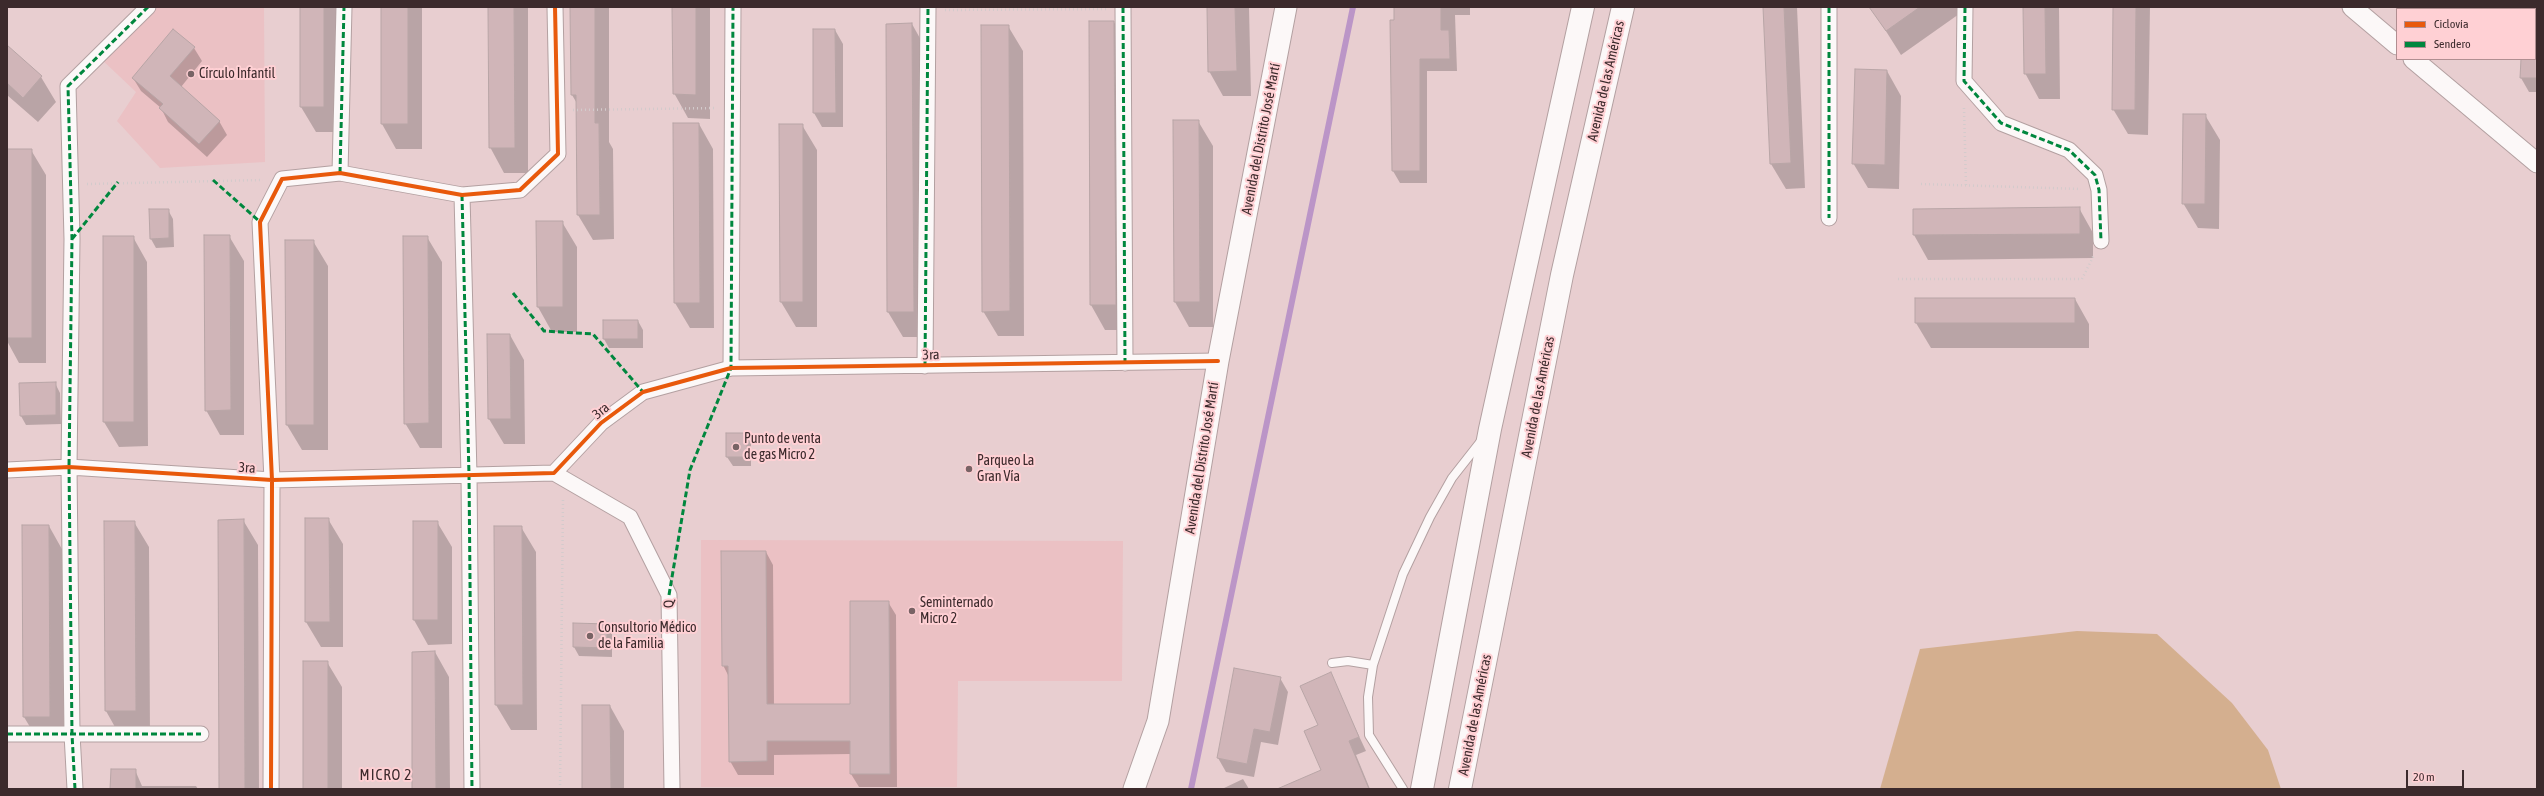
<!DOCTYPE html>
<meta charset="utf-8">
<style>
body{margin:0}
#map{position:relative;width:2544px;height:796px;overflow:hidden;background:#e8ced0;font-family:"Asap Condensed",sans-serif}
canvas{display:block}
.frame{position:absolute;inset:0;border:8px solid #3c2a2c;pointer-events:none}
.legend{position:absolute;left:2396px;top:8px;width:140px;height:52px;box-sizing:border-box;background:#ffd0d4;border:1px solid #b18e91;margin:0;padding:5px 7px;list-style:none;font-size:12px;color:#3c2a2c}
.legend li{display:flex;align-items:center;gap:8px;height:20px}
.legend b{width:20px;border:1px solid #b18e91}
.scale{position:absolute;left:2406px;top:770px;width:58px;height:18px;box-sizing:border-box;border:2px solid #3c2a2c;border-top:0;padding-left:5px;font-size:12px;line-height:14px;white-space:nowrap;color:#3c2a2c;-webkit-text-stroke:3px #ffd0d4;paint-order:stroke}
</style>
<div id="map">
<canvas width="2544" height="796"></canvas>
<div class="frame"></div>
<ul class="legend">
<li><b style="height:5px;background:#e8590c"></b>Ciclovía</li>
<li><b style="height:5px;background:#00873e"></b>Sendero</li>
</ul>
<div class="scale">20 m</div>
</div>
<script>
const c = document.querySelector('canvas').getContext('2d');
c.lineJoin = 'round';
function paint(path, color) {
  c.fillStyle = color;
  c.fill(path, 'evenodd');
}
function toPath(rows) {
  const path = new Path2D();
  for (const r of rows) {
    path.moveTo(r[0], r[1]);
    for (let i = 2; i < r.length; i += 2) path.lineTo(r[i], r[i + 1]);
  }
  return path;
}
function trace(path, color, width, dash) {
  c.strokeStyle = color;
  c.lineWidth = width;
  c.lineCap = dash ? 'butt' : 'round';
  c.setLineDash(dash || []);
  c.stroke(path);
}
function label(font, color, halo, rows, align = 'center') {
  c.font = font + ' "Asap Condensed",sans-serif';
  c.lineWidth = 4;
  c.setLineDash([]);
  c.textBaseline = 'middle';
  c.strokeStyle = halo;
  c.fillStyle = color;
  for (const [text, x, y, turn = 0] of rows) {
    c.save();
    c.translate(x, y);
    c.rotate((+turn || 0) * Math.PI / 180);
    c.textAlign = isNaN(turn) ? turn : align;
    if (halo) c.strokeText(text, 0, 0);
    c.fillText(text, 0, 0);
    c.restore();
  }
}
const built = toPath([
 [146,7,264,7,265,162,160,168,117,121,136,92,99,57],
 [701,540,1123,541,1122,681,958,681,957,787,701,787]
]);
const green = toPath([
 [2077,631,2157,634,2232,703,2268,750,2281,789,1880,789,1920,649]
]);
const shadow = toPath([
 [301,7,338,7,338,132,316,132,301,107],
 [382,7,422,7,422,149,396,149,382,124],
 [489,7,528,7,528,173,504,173,490,147],
 [571,7,609,7,609,142,613,149,614,239,593,240,578,215,578,105,572,95],
 [673,7,710,7,710,119,688,118,674,93],
 [1208,7,1249,7,1251,96,1223,96,1209,71],
 [1395,7,1470,7,1470,15,1455,15,1457,71,1427,71,1427,183,1400,183,1393,171],
 [1764,7,1797,7,1805,188,1786,189,1771,164],
 [1875,7,1969,7,1901,55,1872,9],
 [2024,7,2059,7,2060,99,2039,99,2025,73],
 [2114,7,2150,7,2148,135,2128,134,2113,109],
 [2522,7,2537,7,2537,92,2529,92,2521,78,2522,59,2535,59,2535,9,2522,9],
 [1114,22,1128,47,1130,330,1105,330,1091,305],
 [912,24,926,49,928,337,903,337,888,312,887,25],
 [1008,26,1023,51,1024,336,998,336,983,311],
 [814,30,835,30,843,44,843,127,822,127,814,113],
 [7,46,41,77,56,102,38,122,7,95],
 [194,48,202,61,181,87,219,121,227,135,207,157,168,122,161,108,141,91,133,78],
 [1887,71,1901,96,1899,189,1868,188,1853,163],
 [2205,115,2220,140,2219,229,2198,228,2183,203],
 [1174,121,1198,121,1213,146,1213,327,1189,327,1175,302],
 [674,124,699,124,713,149,714,328,690,328,675,303],
 [780,125,802,125,817,150,817,327,796,327,781,302],
 [7,150,31,150,46,175,46,363,19,363,7,341],
 [2079,208,2093,233,2093,258,1928,260,1914,235],
 [168,210,173,219,174,247,156,248,151,239],
 [562,222,577,247,577,332,552,332,538,307],
 [229,236,244,261,244,435,220,435,206,410],
 [133,237,147,262,148,446,119,447,104,422],
 [427,237,442,262,442,448,420,448,405,423],
 [313,241,328,266,328,450,302,450,287,425],
 [2075,299,2089,324,2089,348,1931,348,1916,323],
 [638,321,643,330,643,348,609,348,604,339],
 [488,335,510,335,524,360,525,444,504,444,489,419],
 [55,383,60,393,61,424,26,425,21,416],
 [746,434,751,443,751,466,733,466,727,457],
 [306,519,328,519,343,544,343,647,321,647,306,622],
 [243,520,258,545,259,789,220,789],
 [134,522,149,547,150,736,120,736,106,711],
 [437,522,452,547,452,644,428,645,414,620],
 [23,526,49,526,63,551,64,742,39,742,24,717],
 [521,527,536,552,537,730,511,730,496,705],
 [766,552,773,565,774,705,851,705,888,602,896,615,897,787,859,787,851,774,851,754,774,755,774,775,738,775,730,761,729,677,723,665],
 [607,625,612,634,612,657,579,656,574,647],
 [435,652,449,677,450,789,413,789],
 [327,662,342,687,342,789,304,789],
 [1330,674,1366,751,1356,755,1370,789,1305,789,1322,771,1319,726],
 [1280,678,1288,692,1278,745,1261,742,1254,777,1226,772,1218,758],
 [610,706,624,731,624,789,583,789],
 [135,770,142,786,196,786,198,789,111,789],
 [1243,779,1249,789,1222,789]
]);
const stream = toPath([
 [1191,789,1353,7]
]);
const building = toPath([
 [300,7,324,7,324,107,300,107,300,7],
 [381,7,408,7,408,124,381,124,381,7],
 [488,7,514,7,515,148,489,148,488,7],
 [570,7,595,7,595,123,599,123,600,215,577,215,576,95,571,95,570,7],
 [672,7,696,7,696,95,673,94,672,7],
 [1207,7,1235,7,1237,71,1208,72,1207,7],
 [1394,7,1441,7,1441,30,1449,30,1450,59,1420,59,1420,171,1392,171,1390,20,1394,20,1394,7],
 [1763,7,1784,7,1791,163,1770,164,1763,7],
 [1869,7,1920,7,1886,31,1869,7],
 [2023,7,2045,7,2046,74,2024,74,2023,7],
 [2113,7,2136,7,2135,110,2112,110,2113,7],
 [1089,21,1114,21,1116,305,1090,305,1089,21],
 [912,23,914,312,887,312,886,24,912,23],
 [981,25,1009,25,1010,311,982,312,981,25],
 [173,29,195,47,170,76,220,121,199,144,159,108,163,104,132,78,173,29],
 [813,29,835,29,836,113,813,113,813,29],
 [7,45,42,76,23,98,7,83,7,45],
 [2521,59,2537,59,2537,78,2520,78,2521,59],
 [1855,69,1887,70,1885,165,1852,164,1855,69],
 [2183,114,2206,114,2205,204,2182,204,2183,114],
 [1173,120,1199,120,1200,302,1174,302,1173,120],
 [673,123,699,123,700,303,674,303,673,123],
 [779,124,803,124,803,302,780,302,779,124],
 [7,149,32,149,32,338,7,338,7,149],
 [2080,207,2080,234,1913,235,1913,209,2080,207],
 [149,209,169,209,169,238,150,239,149,209],
 [536,221,563,221,563,307,537,307,536,221],
 [204,235,230,235,231,410,205,411,204,235],
 [103,236,134,236,134,422,103,422,103,236],
 [403,236,428,236,429,423,404,424,403,236],
 [285,240,314,240,314,425,286,425,285,240],
 [1915,298,2075,298,2075,323,1915,323,1915,298],
 [603,320,638,320,638,339,603,339,603,320],
 [487,334,510,334,511,419,488,419,487,334],
 [56,382,56,415,20,416,19,383,56,382],
 [726,433,747,433,747,457,726,457,726,433],
 [305,518,329,518,330,622,305,622,305,518],
 [244,519,245,789,219,789,218,520,244,519],
 [104,521,135,521,136,711,105,711,104,521],
 [413,521,438,521,438,620,413,620,413,521],
 [22,525,49,525,50,717,23,717,22,525],
 [494,526,522,526,523,705,495,705,494,526],
 [721,551,766,551,767,704,850,704,850,601,889,601,890,774,850,774,850,741,767,741,767,761,729,762,728,666,722,666,721,551],
 [573,623,607,624,607,648,573,647,573,623],
 [435,651,436,789,412,789,412,652,435,651],
 [303,661,328,661,328,789,303,789,303,661],
 [1234,668,1281,677,1270,732,1254,729,1247,764,1217,758,1234,668],
 [1331,672,1359,737,1349,741,1369,789,1277,789,1321,770,1304,731,1318,725,1300,686,1331,672],
 [582,705,610,705,611,789,582,789,582,705],
 [111,769,136,769,136,789,110,789,111,769]
]);
const path = toPath([
 [945,10,1106,9],
 [1964,108,1966,186],
 [573,110,716,108],
 [87,184,263,180],
 [1921,184,2081,189],
 [1898,279,2082,279,2094,255],
 [560,789,563,499]
]);
const service = toPath([
 [1332,663,1348,661,1373,665],
 [1403,789,1369,735,1368,697,1373,665,1403,574,1430,517,1452,478,1481,441]
]);
const minor = toPath([
 [1123,7,1125,363],
 [1829,7,1829,218],
 [1965,7,1964,81,2001,123,2069,150,2095,175,2099,190,2101,241],
 [340,173,344,7],
 [462,195,469,475,472,789],
 [925,366,928,7],
 [731,368,733,7],
 [7,470,69,467,272,480,554,473,601,423,643,392,731,368,1218,361],
 [554,473,630,517,669,595,672,789],
 [7,734,201,734],
 [75,789,72,734,69,467,72,239,68,86,148,7],
 [271,789,272,480,260,222,282,179,340,173,462,195,520,190,558,154,555,7]
]);
const tertiary = toPath([
 [2352,7,2397,45],
 [2413,59,2537,163]
]);
const secondary = toPath([
 [1134,789,1158,721,1218,361,1286,7]
]);
const primary = toPath([
 [1422,789,1490,429,1583,7],
 [1460,789,1562,275,1623,7]
]);
const quiet = toPath([
 [1123,7,1125,363],
 [1829,7,1829,218],
 [1965,7,1964,81,2001,123,2069,150,2095,175,2099,190,2101,241],
 [340,173,344,7],
 [213,180,260,222],
 [462,195,469,475,472,789],
 [72,239,118,182],
 [513,293,544,331,593,334,643,392],
 [925,366,928,7],
 [669,595,690,470,731,368,733,7],
 [7,734,201,734],
 [75,789,72,734,69,467,72,239,68,86,148,7]
]);
const cycleway = toPath([
 [7,470,69,467,272,480,554,473,601,423,643,392,731,368,1218,361],
 [271,789,272,480,260,222,282,179,340,173,462,195,520,190,558,154,555,7]
]);
const markers = [
 [191,74,4,"#786365"],
 [736,447,4,"#786365"],
 [969,469,4,"#786365"],
 [912,611,4,"#786365"],
 [590,636,4,"#786365"]
];
const poiNames = [
 ["Círculo Infantil",199,74],
 ["Punto de venta",744,439],
 ["de gas Micro 2",744,455],
 ["Parqueo La",977,461],
 ["Gran Vía",977,477],
 ["Seminternado",920,603],
 ["Micro 2",920,619],
 ["Consultorio Médico",598,628],
 ["de la Familia",598,644]
];
const streetNames = [
 ["Avenida de las Américas",1606,81,-77],
 ["Avenida del Distrito José Martí",1261,139,-79],
 ["3ra",931,355,-1],
 ["Avenida de las Américas",1538,397,-79],
 ["3ra",601,411,-39],
 ["Avenida del Distrito José Martí",1202,458,-81],
 ["3ra",247,468,4],
 ["Q",669,604,-93],
 ["Avenida de las Américas",1475,715,-79]
];
const neighbourhoodNames = [
 ["MICRO 2",386,775]
];
paint(built, '#ebc1c4');
paint(green, '#d4af8f');
paint(shadow, '#0003');
trace(stream, '#bb95c7', 6);
paint(building, '#d0b5b8');
trace(building, '#b8a5a6', 1);
trace(service, '#b3a0a1', 10);
trace(minor, '#b3a0a1', 17);
trace(tertiary, '#b3a0a1', 21);
trace(secondary, '#b3a0a1', 23);
trace(primary, '#b3a0a1', 24);
trace(path, '#d3cbcc', 2.5, [1, 3]);
trace(service, '#fcf8f8', 8);
trace(minor, '#fcf8f8', 15);
trace(tertiary, '#fcf8f8', 19);
trace(secondary, '#fcf8f8', 21);
trace(primary, '#fcf8f8', 22);
trace(quiet, '#00873e', 3, [6, 3]);
trace(cycleway, '#e8590c', 4);
for (const [x, y, r, color] of markers) {
  const dot = new Path2D();
  dot.arc(x, y, r, 0, 2 * Math.PI);
  c.fillStyle = color;
  c.fill(dot);
  trace(dot, '#ffd0d4', 1.5);
}
label('14px', '#3c2a2c', '#ffd0d4', poiNames, 'left');
label('14px', '#3c2a2c', '#ffd0d4', streetNames);
c.letterSpacing = '1px';
label('15px', '#3c2a2c', '#ffd0d4', neighbourhoodNames);
c.letterSpacing = '0px';
</script>
